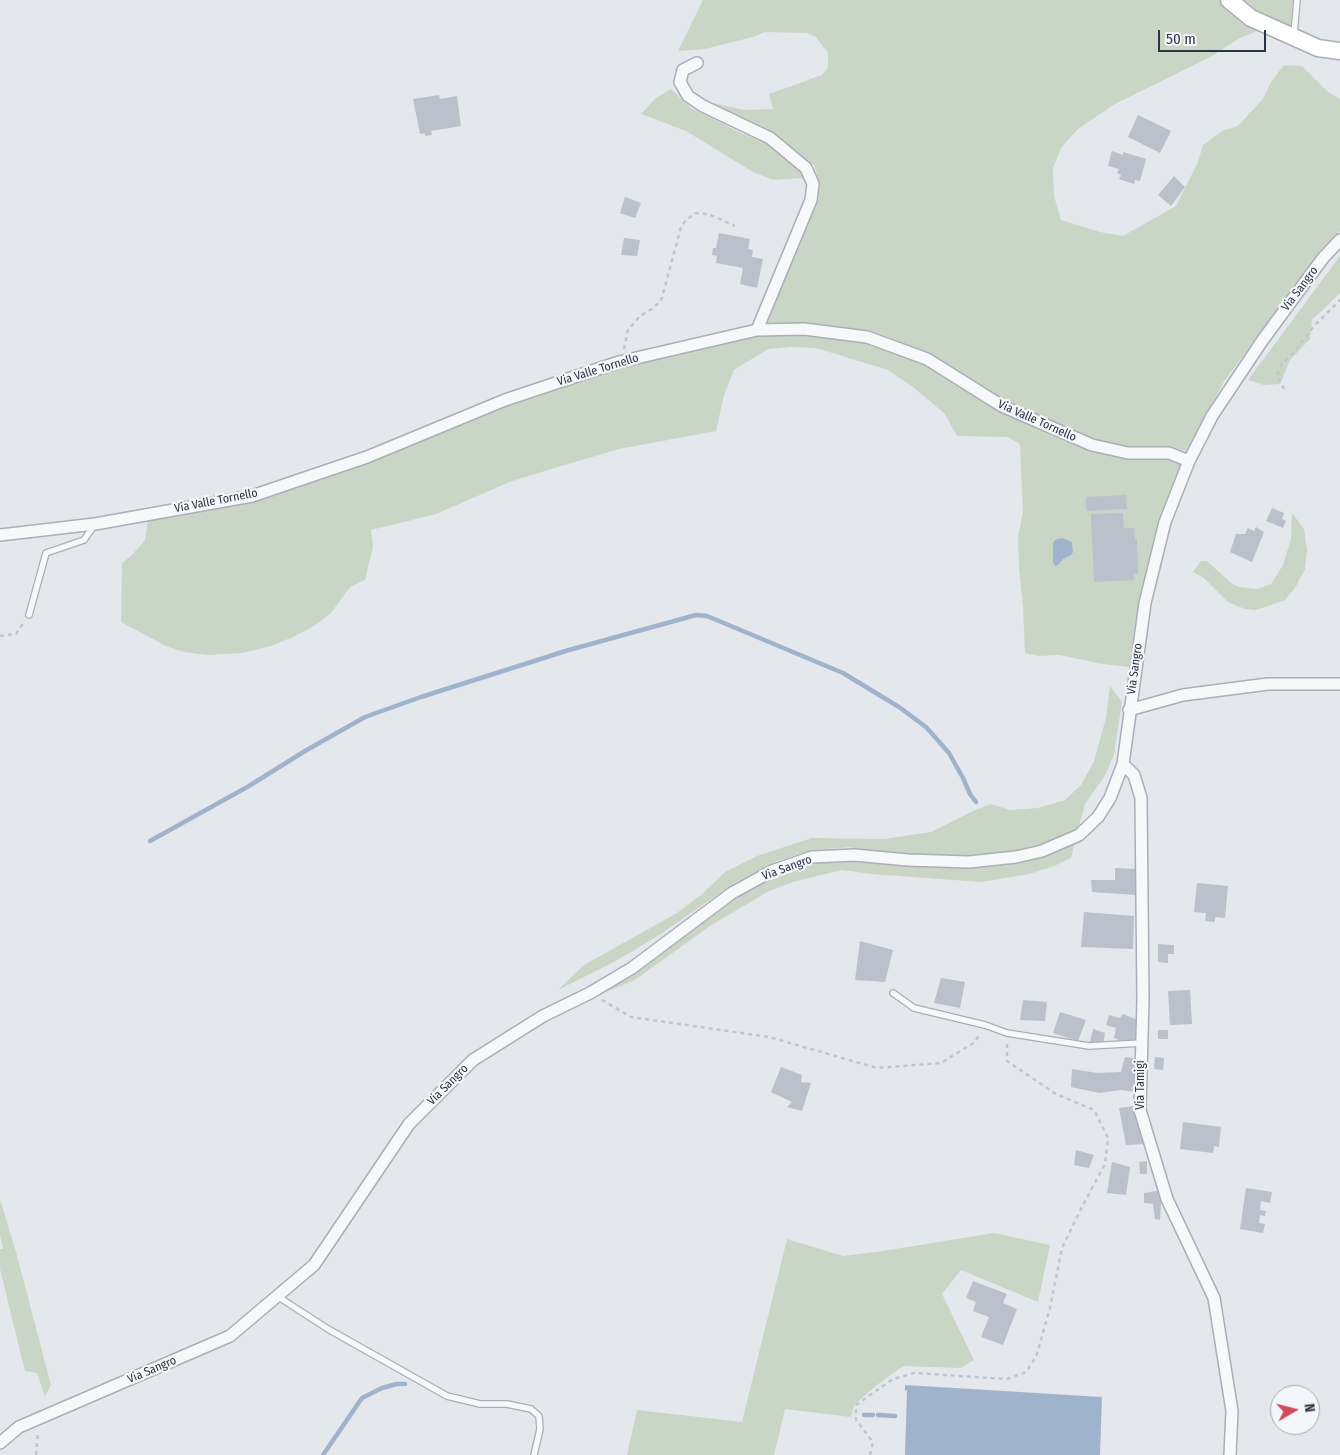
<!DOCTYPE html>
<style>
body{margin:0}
#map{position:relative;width:1340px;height:1455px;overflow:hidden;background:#e4e7ec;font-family:"Fira Sans Condensed",sans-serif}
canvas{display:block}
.north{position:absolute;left:1270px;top:1385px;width:50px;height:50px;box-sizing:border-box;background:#f4f6f9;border:1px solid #a4a8b1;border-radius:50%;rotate:82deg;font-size:14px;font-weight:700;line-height:20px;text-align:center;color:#2b3445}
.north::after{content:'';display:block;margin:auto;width:18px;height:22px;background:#d1495b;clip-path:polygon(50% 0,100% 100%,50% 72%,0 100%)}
.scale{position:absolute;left:1158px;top:30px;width:108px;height:22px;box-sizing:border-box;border:2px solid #2b3445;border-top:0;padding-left:6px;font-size:15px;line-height:18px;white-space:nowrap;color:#2b3445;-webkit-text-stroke:4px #f4f6f9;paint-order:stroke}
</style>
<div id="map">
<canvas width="1340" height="1455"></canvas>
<div class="north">N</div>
<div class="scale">50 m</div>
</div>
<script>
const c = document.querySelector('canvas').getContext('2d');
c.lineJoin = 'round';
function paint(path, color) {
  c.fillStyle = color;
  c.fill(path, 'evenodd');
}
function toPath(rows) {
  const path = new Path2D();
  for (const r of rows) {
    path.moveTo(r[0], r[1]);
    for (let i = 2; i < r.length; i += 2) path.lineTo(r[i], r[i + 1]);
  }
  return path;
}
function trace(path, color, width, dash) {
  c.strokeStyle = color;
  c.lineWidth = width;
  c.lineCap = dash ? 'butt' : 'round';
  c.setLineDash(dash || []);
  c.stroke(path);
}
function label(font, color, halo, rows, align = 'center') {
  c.font = font + ' "Fira Sans Condensed",sans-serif';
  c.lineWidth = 4.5;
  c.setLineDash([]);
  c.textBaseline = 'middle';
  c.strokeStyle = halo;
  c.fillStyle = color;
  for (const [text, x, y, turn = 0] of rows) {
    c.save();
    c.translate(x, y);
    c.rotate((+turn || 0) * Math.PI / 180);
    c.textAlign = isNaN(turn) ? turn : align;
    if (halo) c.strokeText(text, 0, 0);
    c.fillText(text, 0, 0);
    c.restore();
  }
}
const green = toPath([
 [703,0,1221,0,1230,10,1262,29,1240,38,1212,56,1113,105,1078,129,1061,148,1053,168,1054,196,1061,220,1100,232,1123,236,1176,206,1198,162,1203,145,1222,131,1238,126,1263,99,1271,82,1284,65,1302,66,1328,92,1340,99,1340,231,1321,250,1225,380,1186,451,1169,446,1147,448,1149,457,1170,459,1181,463,1148,565,1137,612,1129,667,1103,664,1059,655,1039,656,1025,653,1023,606,1019,568,1018,536,1023,512,1020,444,1008,437,957,436,945,414,913,387,888,370,816,348,791,347,768,349,734,370,724,395,716,431,619,449,558,467,512,481,436,514,371,530,373,546,365,580,350,587,331,613,314,626,293,637,271,646,242,653,207,655,184,652,166,646,121,622,122,563,131,556,145,540,148,519,256,499,505,404,625,365,763,333,818,199,819,182,814,165,795,150,771,134,704,101,744,110,773,109,769,94,822,75,828,67,828,53,816,37,807,33,765,32,753,37,705,49,678,51],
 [1239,0,1293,0,1291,30,1264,16],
 [671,89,691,108,737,131,774,147,801,168,810,186,801,178,773,180,753,172,686,131,641,114,656,98],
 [1340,256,1340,293,1312,320,1310,339,1290,360,1280,384,1264,385,1248,380],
 [1292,513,1304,529,1307,550,1305,569,1295,588,1285,600,1256,610,1245,609,1228,602,1204,578,1193,572,1201,561,1207,561,1231,583,1239,587,1257,589,1271,584,1283,565,1291,539],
 [1110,686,1122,702,1114,755,1104,777,1085,804,1071,858,1054,866,1029,874,982,882,872,874,842,870,793,882,769,891,710,926,635,980,604,993,683,938,710,916,756,886,784,872,815,861,853,859,852,847,812,850,777,861,734,883,661,934,614,962,558,990,584,965,677,913,701,895,725,872,757,856,812,838,884,839,931,832,973,811,991,804,1010,810,1038,808,1065,800,1081,785,1094,761,1106,718],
 [0,1199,16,1252,51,1385,45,1397,37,1373,25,1371,0,1269,0,1249,3,1249,0,1236],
 [994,1233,1050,1245,1038,1302,961,1270,942,1294,974,1360,961,1368,903,1366,877,1385,854,1405,851,1417,785,1409,774,1455,627,1455,637,1410,742,1422,787,1239,843,1256,883,1251]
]);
const water = toPath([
 [1062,538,1072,542,1073,552,1071,555,1063,559,1058,565,1055,566,1053,562,1053,543,1055,540],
 [905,1385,1102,1397,1100,1455,905,1455,907,1391,905,1390]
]);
const stream = toPath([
 [150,841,249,786,305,751,365,717,421,697,569,650,696,615,707,616,843,673,899,707,926,727,949,753,963,778,970,794,976,802],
 [864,1415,873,1415],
 [878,1415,895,1416],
 [323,1455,362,1398,382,1388,397,1384,405,1384]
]);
const building = toPath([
 [439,95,440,99,457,96,461,126,431,131,432,135,425,136,425,133,420,134,413,99],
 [1138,115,1171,131,1160,153,1128,137],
 [1112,151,1123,155,1123,152,1146,159,1140,181,1135,180,1134,184,1119,179,1121,175,1117,173,1119,169,1108,166],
 [1174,176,1185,187,1171,206,1158,195],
 [625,197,641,203,635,218,620,213],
 [719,233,750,239,748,249,753,250,752,257,763,259,757,288,740,284,743,268,716,263,717,256,712,255,713,248,716,248],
 [624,238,640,240,637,256,621,255],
 [1126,495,1127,509,1086,511,1086,497],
 [1272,508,1284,513,1282,519,1286,521,1283,528,1266,521],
 [1123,513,1124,528,1134,528,1135,539,1137,539,1138,574,1133,574,1134,580,1094,582,1091,514],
 [1256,527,1264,532,1252,562,1230,552,1236,534,1245,534,1248,528,1254,531],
 [1115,868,1137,869,1136,895,1092,892,1091,880,1115,880],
 [1197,883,1228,886,1225,918,1215,917,1215,922,1205,921,1206,913,1194,912],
 [1084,912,1134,916,1133,949,1081,947],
 [860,941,893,950,885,982,855,980],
 [1158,944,1174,945,1174,954,1168,954,1168,963,1158,962],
 [941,978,965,982,960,1008,934,1003],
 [1190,990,1192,1024,1170,1025,1168,991],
 [1023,1000,1047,1002,1045,1021,1020,1020],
 [1060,1012,1086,1020,1078,1041,1053,1033],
 [1123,1014,1143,1022,1133,1046,1114,1038,1116,1028,1106,1025,1109,1015,1120,1018],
 [1093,1029,1105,1033,1103,1045,1089,1046],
 [1158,1030,1168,1030,1168,1039,1158,1039],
 [1125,1057,1139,1059,1136,1092,1121,1090,1099,1093,1071,1087,1072,1069,1097,1073,1121,1072],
 [1155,1057,1164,1058,1163,1070,1154,1069],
 [781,1067,802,1075,801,1082,811,1083,802,1111,787,1107,792,1102,771,1092],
 [1143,1105,1146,1144,1126,1145,1119,1108],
 [1183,1122,1221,1127,1219,1147,1214,1146,1213,1153,1180,1149],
 [1076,1150,1094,1155,1089,1168,1074,1165],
 [1147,1161,1147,1174,1140,1174,1139,1162],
 [1112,1162,1130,1167,1126,1195,1107,1193],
 [1246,1188,1272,1192,1270,1203,1261,1201,1260,1210,1266,1211,1265,1216,1260,1215,1259,1223,1265,1224,1263,1233,1240,1229],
 [1162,1190,1160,1220,1155,1219,1153,1204,1144,1203,1144,1193],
 [973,1281,1007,1294,1003,1303,1017,1309,1003,1345,981,1337,989,1317,973,1311,976,1302,966,1298]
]);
const path = toPath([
 [624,349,628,330,640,316,652,309,661,301,681,227,686,220,696,213,708,214,735,226],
 [1284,389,1277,375,1281,365,1295,351,1314,326,1340,300],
 [0,636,16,634,24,622],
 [602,1000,631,1017,769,1037,877,1068,941,1063,975,1042,980,1033],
 [36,1455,38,1432],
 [870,1455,873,1442,856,1420,856,1405,893,1379,914,1373,1007,1379,1026,1372,1036,1357,1050,1308,1062,1248,1083,1205,1105,1164,1108,1138,1094,1110,1056,1094,1007,1061,1007,1042]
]);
const lane = toPath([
 [1294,35,1297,0],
 [29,615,46,553,84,540,95,524],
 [893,993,914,1008,985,1025,1007,1033,1089,1046,1142,1043],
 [277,1296,328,1329,447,1396,480,1404,507,1404,531,1409,539,1416,540,1429,534,1455]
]);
const street = toPath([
 [697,63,683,70,680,82,688,96,703,106,770,138,806,168,813,184,811,200,757,330],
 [0,535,95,524,252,496,367,457,505,400,619,362,757,330,804,329,867,337,927,359,1002,406,1092,445,1128,453,1169,453,1189,461],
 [1129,710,1183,695,1268,684,1340,684],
 [1123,764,1134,775,1141,798,1143,1000,1140,1110,1167,1199,1214,1298,1232,1411,1230,1455],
 [0,1443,19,1427,230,1336,314,1265,409,1124,473,1060,543,1016,590,993,632,968,732,893,772,871,812,857,854,855,908,860,969,862,1016,857,1042,851,1079,835,1098,817,1110,798,1123,764,1145,603,1165,522,1189,461,1212,416,1262,341,1323,258,1340,240]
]);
const secondary = toPath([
 [1229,0,1251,18,1318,48,1340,51]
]);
const streetNames = [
 ["Via Sangro",1300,289,-53],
 ["Via Valle Tornello",598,370,-17],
 ["Via Valle Tornello",1037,421,24],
 ["Via Valle Tornello",216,501,-11],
 ["Via Sangro",1135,669,-82],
 ["Via Sangro",787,868,-20],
 ["Via Sangro",448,1085,-45],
 ["Via Tamigi",1141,1085,-90],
 ["Via Sangro",152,1370,-23]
];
paint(green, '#c9d6c5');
paint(water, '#9fb4cc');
trace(stream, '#9fb4cc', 4.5);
paint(building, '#bbc0ca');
trace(lane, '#a9aeb7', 8);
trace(street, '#a9aeb7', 14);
trace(secondary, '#a9aeb7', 19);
trace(path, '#c2c5cb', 2.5, [4, 4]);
trace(lane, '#f7f8fa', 5.5);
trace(street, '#f7f8fa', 11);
trace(secondary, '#fff', 16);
label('12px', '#2b3445', '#f4f6f9', streetNames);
</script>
